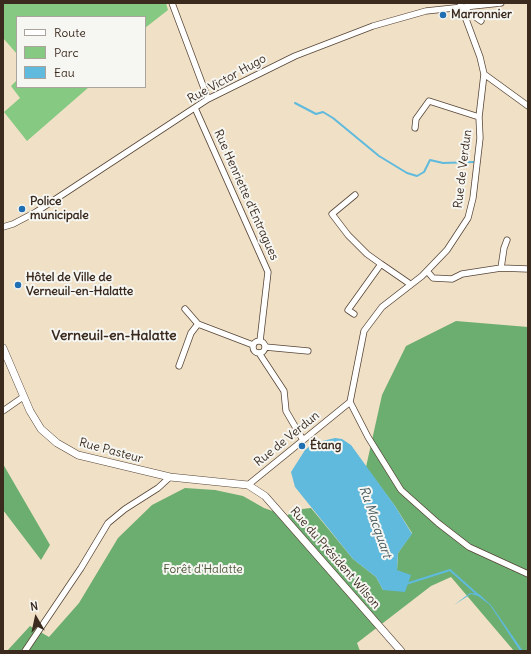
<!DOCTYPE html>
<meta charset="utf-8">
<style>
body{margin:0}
#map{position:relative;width:531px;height:654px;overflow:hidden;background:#f0e0c5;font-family:Delius,sans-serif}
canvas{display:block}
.frame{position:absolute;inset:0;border:4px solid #3b2a1e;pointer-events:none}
.legend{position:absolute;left:16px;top:16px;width:130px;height:72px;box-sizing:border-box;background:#f6f6f2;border:1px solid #aba49d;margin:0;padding:5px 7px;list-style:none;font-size:12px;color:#3b2a1e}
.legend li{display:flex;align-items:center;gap:8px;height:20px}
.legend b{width:20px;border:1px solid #aba49d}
.north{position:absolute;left:16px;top:598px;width:40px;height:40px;-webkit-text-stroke:3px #f6f6f2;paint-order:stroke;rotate:351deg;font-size:11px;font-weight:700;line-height:16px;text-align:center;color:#3b2a1e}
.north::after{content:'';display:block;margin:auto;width:14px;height:18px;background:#3b2a1e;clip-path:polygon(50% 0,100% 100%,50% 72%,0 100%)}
</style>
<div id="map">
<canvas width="531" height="654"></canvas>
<div class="frame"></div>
<ul class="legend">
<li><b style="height:5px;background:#fff"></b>Route</li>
<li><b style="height:11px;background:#85c982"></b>Parc</li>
<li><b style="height:11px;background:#5fbadd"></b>Eau</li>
</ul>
<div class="north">N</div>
</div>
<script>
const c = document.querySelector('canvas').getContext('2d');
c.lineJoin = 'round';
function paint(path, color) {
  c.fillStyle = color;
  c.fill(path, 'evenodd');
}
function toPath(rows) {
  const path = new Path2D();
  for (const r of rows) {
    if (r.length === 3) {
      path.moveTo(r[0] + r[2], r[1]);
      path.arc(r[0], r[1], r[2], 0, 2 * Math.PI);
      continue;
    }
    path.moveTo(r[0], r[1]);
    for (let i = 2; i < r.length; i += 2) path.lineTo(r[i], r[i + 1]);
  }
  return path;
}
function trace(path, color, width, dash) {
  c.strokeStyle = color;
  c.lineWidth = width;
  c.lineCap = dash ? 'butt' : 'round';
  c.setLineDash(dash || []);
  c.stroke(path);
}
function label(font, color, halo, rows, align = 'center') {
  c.font = font + ' Delius,sans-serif';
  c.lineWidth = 4;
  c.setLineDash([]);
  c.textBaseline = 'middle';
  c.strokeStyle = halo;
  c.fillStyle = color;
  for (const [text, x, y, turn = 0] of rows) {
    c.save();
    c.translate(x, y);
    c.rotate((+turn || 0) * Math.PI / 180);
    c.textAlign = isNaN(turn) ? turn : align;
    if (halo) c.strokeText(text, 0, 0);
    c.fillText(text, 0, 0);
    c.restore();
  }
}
const green = toPath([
 [3,3,166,3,168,10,145,28,145,17,17,17,17,54,3,38],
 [17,80,17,87,89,87,27,141,4,112,20,98,11,86]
]);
const forest = toPath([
 [456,321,528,327,528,651,514,651,451,577,431,586,357,643,360,651,7,651,30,626,49,637,79,603,118,538,152,505,185,488,215,490,243,496,264,508,287,516,293,510,311,508,353,559,376,577,383,590,397,570,398,553,412,533,395,506,366,467,382,395,406,346],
 [3,464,50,545,41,560,3,510]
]);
const water = toPath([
 [335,438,342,439,351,445,395,506,412,534,398,553,397,570,411,575,405,592,383,590,376,577,353,559,295,487,291,472,305,450,314,443],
 [470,593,479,594,491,605,523,651,520,651,490,605,478,596,471,594,454,605]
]);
const stream = toPath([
 [295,103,316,114,323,112,333,118,379,156,407,173,417,176,424,172,430,160,443,163,474,162],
 [406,584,450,570,478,595]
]);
const minor = toPath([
 [172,3,208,99],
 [463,8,481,21],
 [484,74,528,106],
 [195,108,268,272,260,341],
 [415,128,416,119,429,101,479,117],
 [355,195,332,214,348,235,367,254,381,264],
 [3,227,13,224,36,212,208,99,295,56,373,26,426,11,501,3],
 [501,268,504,248,507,240],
 [427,271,433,278,452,279,462,274,501,268,528,269],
 [185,309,198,324,253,345],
 [354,314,348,310,381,264,410,284],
 [259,347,6],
 [265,347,308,351],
 [259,353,284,391,286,411,303,440],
 [179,366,191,333,198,324],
 [350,402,368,437,401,490,438,523,469,547,528,574],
 [3,411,23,397],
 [248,485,350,402,364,331,382,307,422,276,447,250,468,218,473,198,480,138,479,117,484,74,480,57,460,3],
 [25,651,81,568,108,523,125,509,158,488,170,477]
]);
const tertiary = toPath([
 [3,348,30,411,41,429,57,443,78,455,170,477,248,485,265,496,401,651]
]);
const markers = [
 [443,15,4,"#1f6fb2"],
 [22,209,4,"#1f6fb2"],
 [18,285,4,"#1f6fb2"],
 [302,446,4,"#1f6fb2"]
];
const poiNames = [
 ["Marronnier",451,15],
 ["Police",30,202],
 ["municipale",30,216],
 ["Hôtel de Ville de",26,278],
 ["Verneuil-en-Halatte",26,292],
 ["Étang",310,446]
];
const streetNames = [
 ["Rue Victor Hugo",227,79,-29],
 ["Rue de Verdun",463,169,-83],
 ["Rue Henriette d'Entragues",246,195,66],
 ["Rue de Verdun",287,439,-39],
 ["Rue Pasteur",111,451,15],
 ["Rue du Président Wilson",335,558,49]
];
const parkNames = [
 ["Forêt d'Halatte",203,570]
];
const waterNames = [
 ["Ru Macquart",375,522,71]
];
const quarterNames = [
 ["Verneuil-en-Halatte",114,336]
];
paint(green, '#85c982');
paint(forest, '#6cad70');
paint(water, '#5fbadd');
trace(stream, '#5fbadd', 2);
trace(minor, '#564537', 7);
trace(tertiary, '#564537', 8);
trace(minor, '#fff', 5.5);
trace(tertiary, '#fff', 7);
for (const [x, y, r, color] of markers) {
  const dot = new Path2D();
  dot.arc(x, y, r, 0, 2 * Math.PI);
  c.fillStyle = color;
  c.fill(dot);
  trace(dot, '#f6f6f2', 1.5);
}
label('bold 12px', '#3b2a1e', '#f6f6f2', poiNames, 'left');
label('12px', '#3b2a1e', '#f6f6f2', streetNames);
label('12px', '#515a3c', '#f6f6f2', parkNames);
label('italic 13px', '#485c61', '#f6f6f2', waterNames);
label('bold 14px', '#3b2a1e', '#f6f6f2', quarterNames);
</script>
